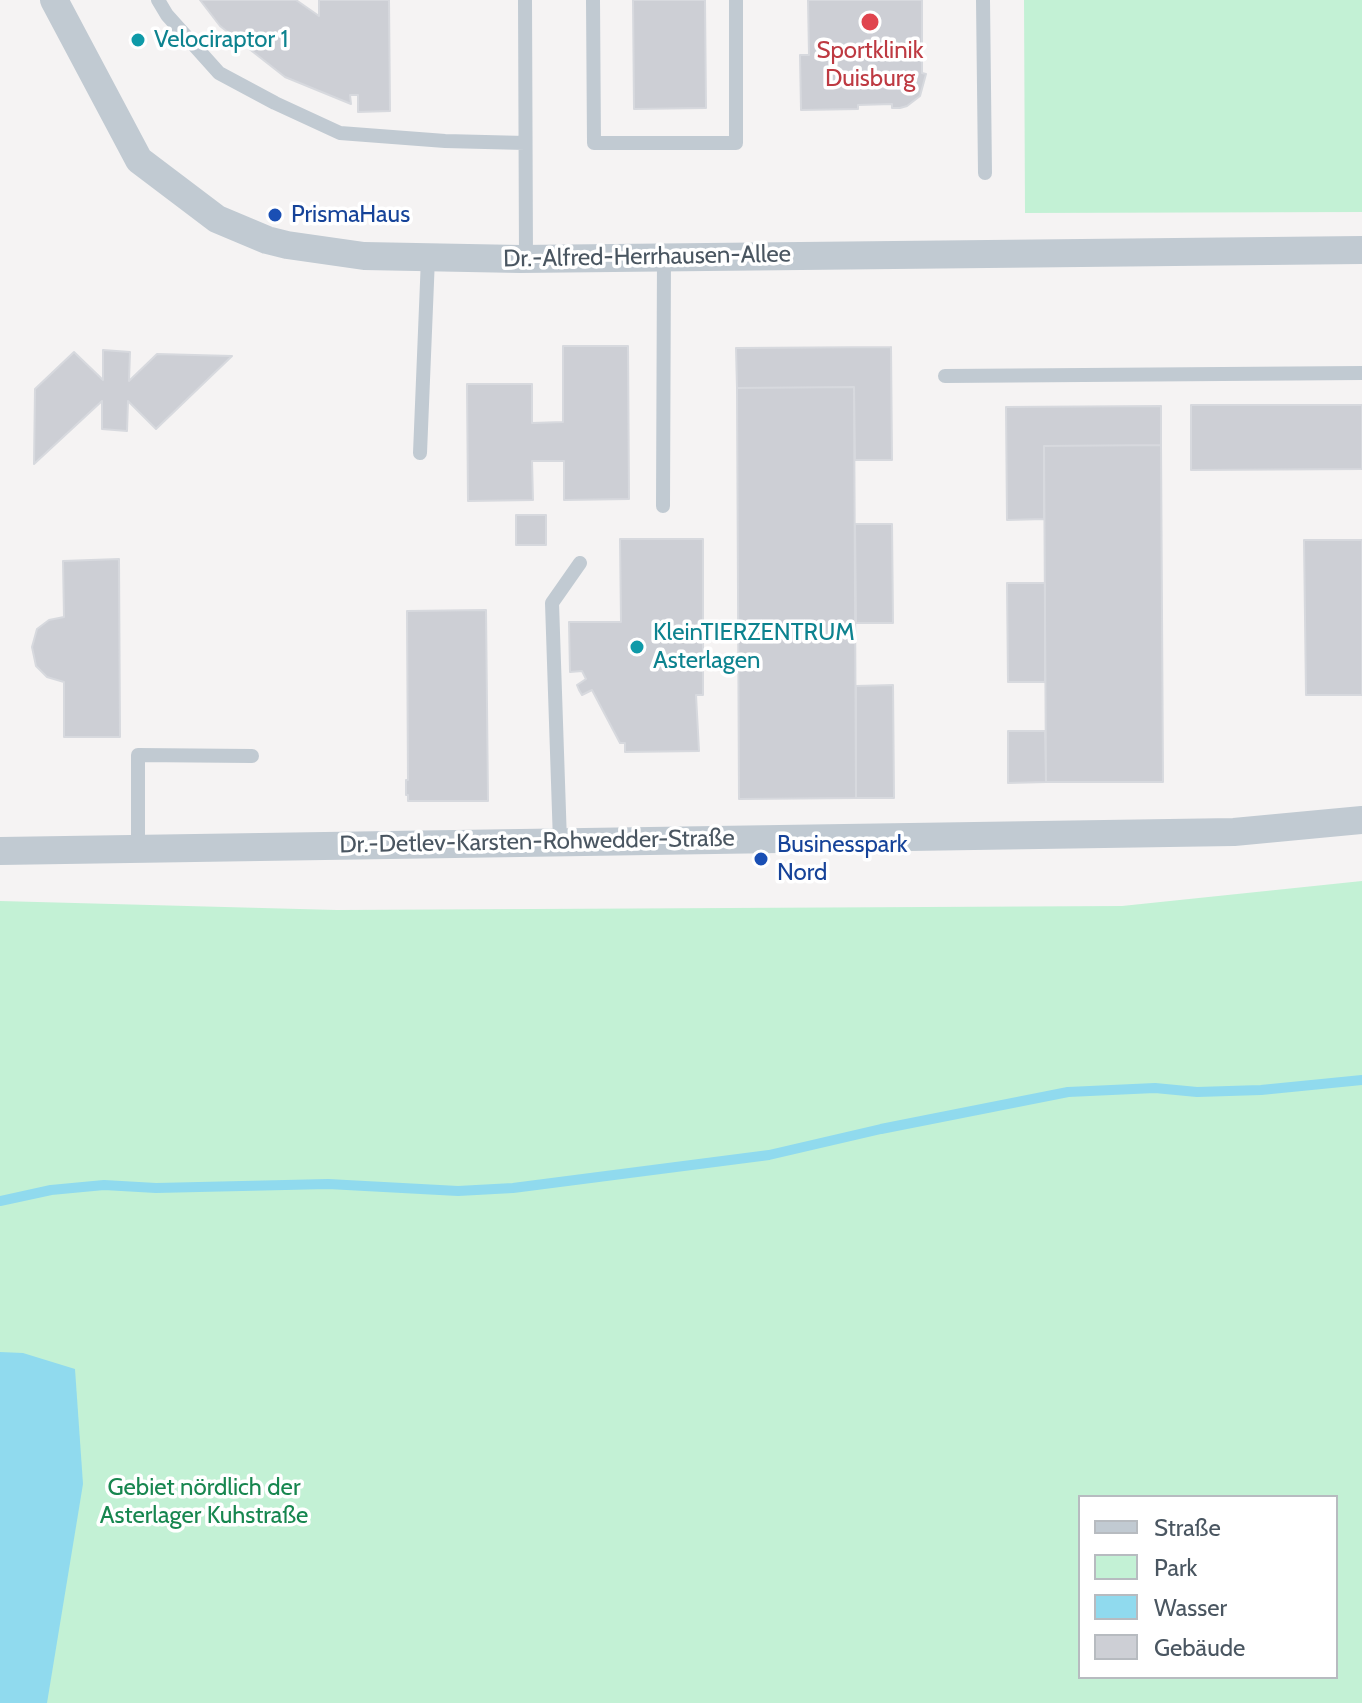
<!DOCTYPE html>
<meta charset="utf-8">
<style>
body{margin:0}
#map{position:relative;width:1362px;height:1703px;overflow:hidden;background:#f5f3f3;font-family:Cabin,sans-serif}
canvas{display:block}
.legend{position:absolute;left:1078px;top:1495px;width:260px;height:184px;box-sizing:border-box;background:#fff;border:2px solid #b7bbc0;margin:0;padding:10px 14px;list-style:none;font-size:24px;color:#4a5661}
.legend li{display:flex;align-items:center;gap:16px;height:40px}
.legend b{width:40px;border:2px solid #b7bbc0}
</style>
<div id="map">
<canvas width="1362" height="1703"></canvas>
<ul class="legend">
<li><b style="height:10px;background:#c1cad2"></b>Straße</li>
<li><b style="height:22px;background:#c3f1d5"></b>Park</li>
<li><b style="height:22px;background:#90daee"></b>Wasser</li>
<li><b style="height:22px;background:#cdcfd5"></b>Gebäude</li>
</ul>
</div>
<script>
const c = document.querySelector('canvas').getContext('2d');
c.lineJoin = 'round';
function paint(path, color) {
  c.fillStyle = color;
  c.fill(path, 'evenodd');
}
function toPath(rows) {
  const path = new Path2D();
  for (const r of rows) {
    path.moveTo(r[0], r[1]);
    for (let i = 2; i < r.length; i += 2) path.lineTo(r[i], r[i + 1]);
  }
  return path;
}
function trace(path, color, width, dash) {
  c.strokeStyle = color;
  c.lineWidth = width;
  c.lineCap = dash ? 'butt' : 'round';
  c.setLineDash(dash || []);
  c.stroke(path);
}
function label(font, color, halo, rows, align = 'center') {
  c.font = font + ' Cabin,sans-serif';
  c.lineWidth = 7;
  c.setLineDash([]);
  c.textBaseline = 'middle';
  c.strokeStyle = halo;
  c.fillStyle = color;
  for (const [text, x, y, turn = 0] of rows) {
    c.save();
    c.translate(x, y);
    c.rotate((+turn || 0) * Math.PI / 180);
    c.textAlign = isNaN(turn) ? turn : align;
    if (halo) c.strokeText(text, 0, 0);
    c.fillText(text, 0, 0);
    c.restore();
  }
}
const green = toPath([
 [1024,0,1362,0,1362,212,1025,213],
 [1362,881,1362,1703,0,1703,0,901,337,910,1122,906],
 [1080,1497,1336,1497,1336,1677,1080,1677]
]);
const water = toPath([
 [0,1352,23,1353,75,1369,83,1484,47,1703,0,1703]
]);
const stream = toPath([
 [0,1201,51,1190,104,1185,156,1188,328,1184,458,1191,513,1188,769,1155,881,1129,1068,1092,1155,1088,1197,1092,1261,1090,1362,1080]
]);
const building = toPath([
 [200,0,296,0,319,16,319,0,389,0,390,111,358,112,358,95,350,95,351,104,285,77,220,26,200,0],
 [633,0,705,0,706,108,634,109,633,0],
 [808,0,922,0,922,73,926,74,920,96,907,106,900,108,892,108,892,104,858,105,858,109,801,110,800,55,809,55,808,0],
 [563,346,628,346,629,499,564,500,564,461,532,461,533,500,468,501,467,384,532,384,532,423,563,422,563,346],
 [891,347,892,460,855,460,854,387,737,388,736,348,891,347],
 [103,350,130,352,129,381,157,354,232,356,156,429,128,401,127,431,102,429,102,401,34,464,35,389,74,352,103,380,103,350],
 [854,387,856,798,739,799,737,388,854,387],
 [1191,405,1362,405,1362,469,1191,470,1191,405],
 [1161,406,1161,445,1044,446,1044,519,1007,520,1006,407,1161,406],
 [1161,445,1163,782,1046,782,1044,446,1161,445],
 [516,515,546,515,546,545,516,545,516,515],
 [855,524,892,524,893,623,856,623,855,524],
 [620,539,703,539,703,695,696,695,699,751,625,752,625,743,620,743,592,690,582,695,579,690,577,685,586,679,582,671,570,672,569,622,621,622,620,539],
 [1304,540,1362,540,1362,695,1306,695,1304,540],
 [119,559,120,737,64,737,64,682,47,677,36,666,32,647,37,629,49,620,64,617,63,561,119,559],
 [1007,583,1045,583,1045,682,1008,682,1007,583],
 [486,610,488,801,408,801,408,795,406,795,406,780,408,780,407,611,486,610],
 [893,685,894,798,856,798,856,686,893,685],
 [1008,731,1045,731,1046,782,1008,783,1008,731]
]);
const service = toPath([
 [158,0,167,15,219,73,275,103,340,133,445,141,525,143],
 [525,0,526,258],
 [593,0,594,143,736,143,736,0],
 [983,0,985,173],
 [945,376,1362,373],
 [420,453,428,258],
 [663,506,664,257],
 [560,842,552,603,580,563],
 [138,849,138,755,252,756]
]);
const minor = toPath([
 [54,0,139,160,217,219,267,240,287,245,364,256,520,259,1362,250],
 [0,851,1234,832,1362,820]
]);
const markers = [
 [870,22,10,"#e0444e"],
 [138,40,8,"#0f9aa8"],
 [275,215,8,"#1a4fb4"],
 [637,647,8,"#0f9aa8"],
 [761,859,8,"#1a4fb4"]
];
const cultureNames = [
 ["Velociraptor 1",154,40],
 ["KleinTIERZENTRUM",653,633],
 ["Asterlagen",653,661]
];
const healthNames = [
 ["Sportklinik",870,51],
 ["Duisburg",870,79]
];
const transitNames = [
 ["PrismaHaus",291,215],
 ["Businesspark",777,845],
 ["Nord",777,873]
];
const streetNames = [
 ["Dr.-Alfred-Herrhausen-Allee",647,257,-1],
 ["Dr.-Detlev-Karsten-Rohwedder-Straße",537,842,-1]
];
const parkNames = [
 ["Gebiet nördlich der",204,1488],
 ["Asterlager Kuhstraße",204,1516]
];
paint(green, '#c3f1d5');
paint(water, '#90daee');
trace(stream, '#90daee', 10);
paint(building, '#cdcfd5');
trace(building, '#d7d9de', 2);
trace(service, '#c1cad2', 14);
trace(minor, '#c1cad2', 28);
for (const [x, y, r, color] of markers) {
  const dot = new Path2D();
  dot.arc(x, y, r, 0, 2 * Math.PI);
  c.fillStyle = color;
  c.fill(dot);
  trace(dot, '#fff', 3);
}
label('24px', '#0d838f', '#fff', cultureNames, 'left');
label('24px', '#be3a42', '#fff', healthNames);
label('24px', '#164399', '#fff', transitNames, 'left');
label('24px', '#4a5661', '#fff', streetNames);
label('24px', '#17864f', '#fff', parkNames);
</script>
